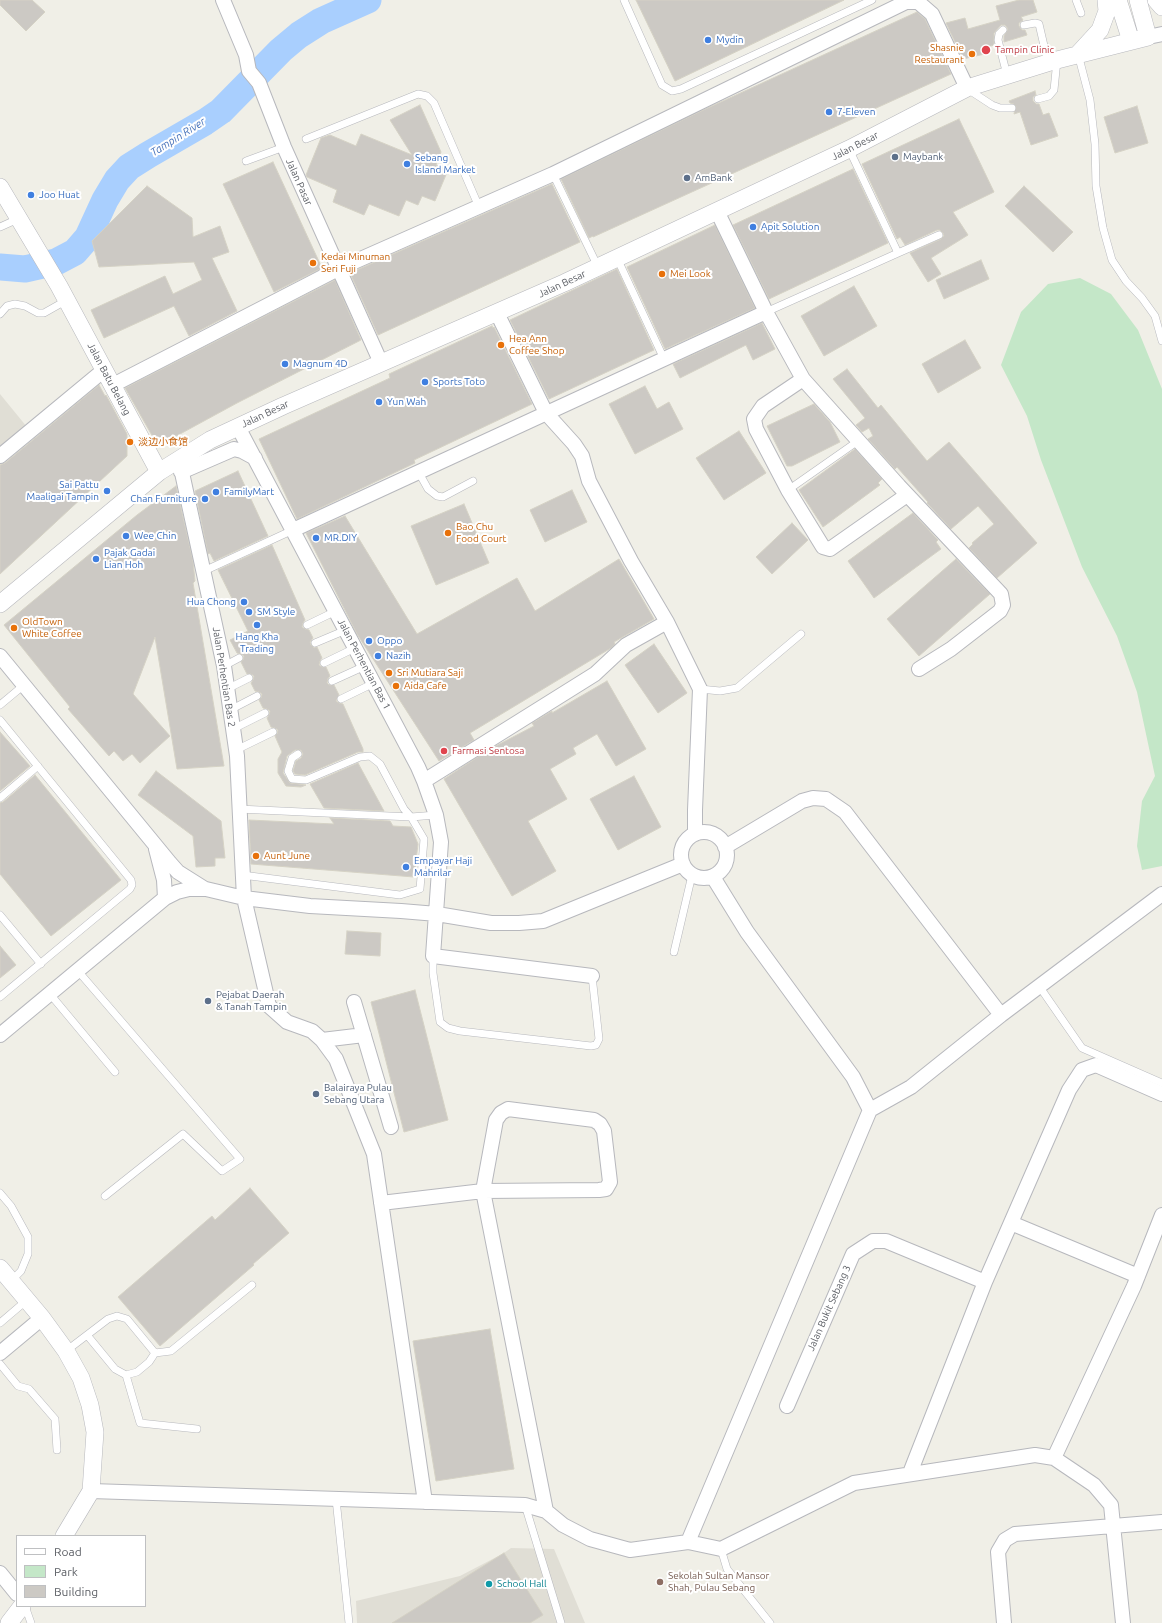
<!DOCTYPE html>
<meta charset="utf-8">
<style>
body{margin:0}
#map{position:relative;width:1162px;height:1623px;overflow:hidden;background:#f0efe7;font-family:Ubuntu,sans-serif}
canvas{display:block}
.legend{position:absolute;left:16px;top:1535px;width:130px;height:72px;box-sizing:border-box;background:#fff;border:1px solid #bfc0c2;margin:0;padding:5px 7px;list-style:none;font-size:12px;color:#5e6167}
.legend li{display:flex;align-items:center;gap:8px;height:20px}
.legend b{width:20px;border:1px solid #bfc0c2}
</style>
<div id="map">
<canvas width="1162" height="1623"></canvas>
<ul class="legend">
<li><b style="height:5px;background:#fff"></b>Road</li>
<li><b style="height:11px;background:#c4e7c8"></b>Park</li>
<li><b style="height:11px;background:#ccc9c4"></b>Building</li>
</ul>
</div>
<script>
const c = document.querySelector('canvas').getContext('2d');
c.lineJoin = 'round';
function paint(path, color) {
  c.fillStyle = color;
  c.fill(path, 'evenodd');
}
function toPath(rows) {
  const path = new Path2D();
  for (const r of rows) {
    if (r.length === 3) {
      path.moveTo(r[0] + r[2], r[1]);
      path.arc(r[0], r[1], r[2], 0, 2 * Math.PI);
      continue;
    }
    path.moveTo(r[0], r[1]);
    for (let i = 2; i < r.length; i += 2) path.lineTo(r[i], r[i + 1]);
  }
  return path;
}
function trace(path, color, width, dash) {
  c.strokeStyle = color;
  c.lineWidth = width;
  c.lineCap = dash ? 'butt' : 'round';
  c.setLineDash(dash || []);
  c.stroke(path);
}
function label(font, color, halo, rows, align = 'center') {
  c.font = font + ' Ubuntu,"Noto Sans SC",sans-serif';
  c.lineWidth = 4;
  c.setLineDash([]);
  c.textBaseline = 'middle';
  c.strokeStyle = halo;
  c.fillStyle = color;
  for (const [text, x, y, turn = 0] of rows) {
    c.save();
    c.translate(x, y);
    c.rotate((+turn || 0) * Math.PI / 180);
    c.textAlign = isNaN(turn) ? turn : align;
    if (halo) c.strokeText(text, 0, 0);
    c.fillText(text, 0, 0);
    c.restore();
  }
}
const education = toPath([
 [0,394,27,427,0,449],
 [511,1548,554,1549,585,1623,357,1623,356,1601,460,1576,504,1553]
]);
const green = toPath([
 [1080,278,1111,294,1138,330,1162,389,1162,866,1142,870,1137,846,1142,801,1155,776,1137,692,1117,636,1082,567,1041,460,1027,416,1001,365,1021,312,1048,284]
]);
const river = toPath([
 [0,267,25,269,56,262,75,252,88,237,105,200,117,180,129,167,148,155,205,122,221,111,281,50,299,35,321,21,368,0]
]);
const building = toPath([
 [0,0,32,0,45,12,26,31,0,5,0,0],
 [636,0,844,0,675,81,636,0],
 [1019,0,1033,0,1037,12,1021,17,1023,20,1019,23,1019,26,1022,30,1025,30,1027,35,1004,42,1004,36,1008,29,1005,25,1001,25,994,33,994,45,988,47,989,53,963,59,946,23,965,18,968,29,1000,20,996,6,1019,0],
 [917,12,925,19,951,74,593,237,593,236,589,238,561,179,699,112,917,12],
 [1035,91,1036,95,1033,97,1033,101,1036,104,1039,104,1043,115,1049,113,1058,136,1031,145,1020,112,1014,114,1016,106,1014,104,1010,103,1009,101,1035,91],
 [420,105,441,152,436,165,448,170,435,201,422,196,418,205,406,200,399,216,369,204,364,215,333,202,337,190,307,177,306,175,321,138,330,135,356,146,361,134,412,155,390,120,420,105],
 [1137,106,1148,143,1115,153,1104,117,1137,106],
 [959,119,994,192,953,212,968,235,931,258,941,274,928,282,910,253,941,239,944,236,943,233,940,230,937,230,905,245,900,237,897,239,862,164,959,119],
 [273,162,322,268,274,292,223,184,273,162],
 [853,169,888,243,769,299,733,225,853,169],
 [552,184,580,242,378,335,350,273,552,184],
 [147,186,192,218,193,237,220,226,229,252,212,258,237,311,189,336,174,306,104,338,91,310,165,276,173,294,202,280,194,262,99,267,92,241,147,186],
 [1024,186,1073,232,1053,252,1005,206,1024,186],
 [715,225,755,308,665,349,627,267,715,225],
 [981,260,989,279,944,299,936,280,981,260],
 [617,269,654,350,549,399,510,320,617,269],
 [335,280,361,340,237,403,158,446,125,388,335,280],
 [854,286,877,326,824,356,801,316,854,286],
 [762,323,775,349,753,360,746,345,680,378,673,364,762,323],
 [492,326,493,328,494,327,532,404,414,460,415,463,297,519,259,439,390,378,389,374,492,326],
 [965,340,981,368,938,393,922,364,965,340],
 [847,369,878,408,881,405,927,461,949,442,1037,543,997,578,969,548,973,544,972,543,994,524,978,506,951,529,927,503,928,502,897,467,895,469,868,439,873,436,869,428,862,432,856,425,865,418,833,379,847,369],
 [99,385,105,396,106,395,127,434,127,456,0,574,0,465,5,463,99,385],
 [645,386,657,409,669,402,683,429,635,454,609,404,645,386],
 [814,404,830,422,840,442,792,466,787,466,767,426,814,404],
 [739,431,766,473,724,500,696,458,739,431],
 [855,449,882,479,878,483,880,485,823,527,799,490,855,449],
 [238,471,268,536,214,561,210,553,208,554,195,491,238,471],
 [176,486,193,561,195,581,193,583,224,766,177,769,155,637,133,694,170,736,140,763,132,754,123,761,114,751,109,756,68,709,70,707,4,625,137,515,176,486],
 [572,490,587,522,545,542,530,510,572,490],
 [464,504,489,563,436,585,411,526,464,504],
 [913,513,938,540,936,542,941,549,874,598,848,561,913,513],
 [345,516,417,634,517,578,535,611,619,559,654,619,614,642,615,644,611,648,470,733,474,740,439,761,357,634,306,533,345,516],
 [792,523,808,540,772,574,756,557,792,523],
 [272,545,305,620,303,623,302,627,305,629,309,630,313,638,310,642,311,645,314,648,317,647,322,658,320,661,319,665,322,667,326,667,330,676,328,678,327,683,329,685,334,685,339,695,336,701,339,703,343,704,363,749,363,752,358,752,305,775,295,774,293,771,296,761,301,758,303,754,301,750,295,750,287,756,283,773,290,783,306,785,301,787,286,786,278,773,278,759,282,752,275,736,277,734,278,730,275,728,271,727,267,718,269,715,270,711,267,709,263,708,259,700,261,698,262,694,259,692,255,691,251,683,253,680,254,676,251,674,247,674,241,662,243,660,244,656,241,654,237,653,230,640,248,631,218,570,272,545],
 [956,559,990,594,919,656,887,619,956,559],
 [654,644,687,693,658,713,625,665,654,644],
 [607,681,646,749,616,766,597,734,573,748,576,754,550,769,567,799,528,821,556,871,512,896,444,779,490,749,534,726,532,723,552,711,552,713,607,681],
 [0,732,30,766,0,791,0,732],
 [358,763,384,811,324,808,310,784,358,763],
 [156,771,221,821,225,858,215,858,215,866,196,867,193,836,138,795,156,771],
 [35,775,121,880,51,936,0,874,0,803,3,802,35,775],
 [634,776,661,827,618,850,590,799,634,776],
 [330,818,390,821,393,826,411,827,418,844,414,877,251,864,249,820,334,824,330,818],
 [347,931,381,933,380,956,345,954,347,931],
 [0,946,16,965,0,978,0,946],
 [415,990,448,1120,404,1132,371,1002,415,990],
 [250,1188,289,1233,253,1264,254,1265,160,1346,118,1297,212,1216,215,1220,250,1188],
 [490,1329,514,1469,436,1481,413,1341,490,1329],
 [504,1553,543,1615,530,1623,392,1623,504,1553]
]);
const service = toPath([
 [624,0,662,85,672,91,681,89,872,0],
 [1076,0,1081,13],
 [1024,25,1035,23,1039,24,1048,63],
 [1003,30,999,34,998,40,1007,75],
 [1078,54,1090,100,1095,144,1096,186,1103,228,1112,260,1126,281,1142,298,1155,316,1162,341],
 [969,90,992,105,1000,108,1012,108],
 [1038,99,1049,96,1054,90,1057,60],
 [306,139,418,94,427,96,434,103,479,207],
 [246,161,284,147],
 [553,174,598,267],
 [0,227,20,218],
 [898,253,939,235],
 [617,258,664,359],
 [766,312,898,253,849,149],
 [0,314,7,306,15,304,25,306,38,313,44,313,67,300],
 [418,471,428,489,437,496,443,497,473,481],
 [788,490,858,441],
 [204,571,293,530],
 [307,625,336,611],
 [315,643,346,630],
 [324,663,355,648],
 [224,666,239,658],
 [332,681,365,666],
 [227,689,249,678],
 [700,689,720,691,737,688,801,634],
 [341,699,374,683],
 [0,705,24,685],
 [230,710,257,696],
 [0,720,131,880,132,885,130,889,0,997],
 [233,729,265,713],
 [236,750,273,732],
 [298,754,292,758,288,771,292,779,306,780,360,757,370,756,380,764,404,809,411,817,436,815],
 [0,798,38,766],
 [238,809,411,817,424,839,420,889,400,895,242,875],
 [0,915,41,964],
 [674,952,692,875],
 [433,956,433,973,440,1022,448,1028,460,1031,591,1046,596,1045,599,1039,592,976],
 [78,971,240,1159,222,1171,183,1134,105,1196],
 [1039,986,1082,1048,1162,1083],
 [50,994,115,1072],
 [0,1193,11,1206,28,1237,28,1254,21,1271,11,1281],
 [0,1323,27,1300],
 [87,1335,115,1369,126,1375],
 [66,1351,108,1319,117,1316,127,1319,155,1353,171,1351,252,1285],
 [155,1353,149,1362,137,1372,126,1375,140,1423,197,1429],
 [0,1364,18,1386,29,1389,55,1419,57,1450],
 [336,1499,349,1623],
 [525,1505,561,1623],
 [721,1549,727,1569,770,1623],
 [25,1606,31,1623]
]);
const minor = toPath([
 [223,0,246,55,249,71,259,83,284,147,381,363],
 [1148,37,1162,34],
 [717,211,766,312,803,379,899,486,1001,594,1003,605,1000,611,951,649,919,669],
 [497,313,546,413,574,444,582,456,589,481,631,561,667,622,700,689,695,810,695,834],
 [803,379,763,406,754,419,756,429,788,490,823,547,830,549,907,495],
 [113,385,338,269,553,174,906,2,918,2,932,14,967,88],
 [238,427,418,767,424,781,436,815,441,842,433,956,592,976],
 [0,456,104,370],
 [179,459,224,666,237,756,244,898,269,1006,287,1022,312,1031,322,1040,336,1059,374,1154,425,1502],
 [181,472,234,449,242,451,255,458],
 [293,530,766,312],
 [0,656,170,863,178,872,205,889],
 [424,781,595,674,626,645,667,622],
 [704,855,23],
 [725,847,802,801,813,798,826,799,845,812,1001,1015],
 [156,849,164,880,165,898],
 [713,877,747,932,853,1077,870,1110],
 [354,1002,391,1127],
 [0,1035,165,898,177,892,189,889,206,889,244,898,310,906,401,911,437,914,491,923,519,923,543,921,683,864],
 [322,1040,364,1035],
 [381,1203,483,1191,599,1190,606,1189,610,1182,604,1131,600,1124,594,1120,508,1109,501,1113,496,1120,483,1191,546,1511],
 [1011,1223,1138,1276],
 [0,1353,42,1318],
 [787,1406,853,1254,873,1241,886,1241,985,1282],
 [1054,1458,1134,1286,1162,1215],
 [910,1473,985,1282,1069,1090,1082,1070,1096,1065,1162,1094],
 [91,1491,525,1505,546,1511,563,1525,590,1539,630,1550,688,1542,721,1549,854,1483,1035,1455,1054,1458,1094,1485,1111,1505,1123,1623],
 [688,1542,870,1110,911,1087,1001,1015,1162,894],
 [0,1573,17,1594],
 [1004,1623,998,1552,1005,1540,1015,1534,1162,1522]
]);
const tertiary = toPath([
 [1118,0,1131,41],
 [1156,0,1162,7],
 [1078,54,1100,30,1107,11,1106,0],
 [0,187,59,286,159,472],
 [0,604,159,472,210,440,283,406,564,283,849,149,967,88,1057,60,1148,37,1138,0],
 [0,1268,42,1318,66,1351,81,1378,90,1405,95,1432,91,1491,64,1536],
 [9,1623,22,1606]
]);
const markers = [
 [708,40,4,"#3f7fe0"],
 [986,50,5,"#e0444e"],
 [972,54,4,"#e8710a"],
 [829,112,4,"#3f7fe0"],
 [895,157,4,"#5c6f8a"],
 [407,164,4,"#3f7fe0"],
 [687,178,4,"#5c6f8a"],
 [31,195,4,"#3f7fe0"],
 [753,227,4,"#3f7fe0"],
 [313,263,4,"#e8710a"],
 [662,274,4,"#e8710a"],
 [501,345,4,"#e8710a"],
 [285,364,4,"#3f7fe0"],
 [425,382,4,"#3f7fe0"],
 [379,402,4,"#3f7fe0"],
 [130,442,4,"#e8710a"],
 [107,491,4,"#3f7fe0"],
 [216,492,4,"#3f7fe0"],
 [205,499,4,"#3f7fe0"],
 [448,533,4,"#e8710a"],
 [126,536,4,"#3f7fe0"],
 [316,538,4,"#3f7fe0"],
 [96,559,4,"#3f7fe0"],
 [244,602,4,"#3f7fe0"],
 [249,612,4,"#3f7fe0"],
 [257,625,4,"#3f7fe0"],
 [14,628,4,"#e8710a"],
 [369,641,4,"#3f7fe0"],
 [378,656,4,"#3f7fe0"],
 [389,673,4,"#e8710a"],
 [396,686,4,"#e8710a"],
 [444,751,4,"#e0444e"],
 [256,856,4,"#e8710a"],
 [406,867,4,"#3f7fe0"],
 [208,1001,4,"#5c6f8a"],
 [316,1094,4,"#5c6f8a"],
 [660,1582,4,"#8d6e63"],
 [489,1584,4,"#0f9aa8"]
];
const shopNames = [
 ["Mydin",716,40],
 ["7-Eleven",837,112],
 ["Sebang",415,158],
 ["Island Market",415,170],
 ["Joo Huat",39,195],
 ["Apit Solution",761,227],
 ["Magnum 4D",293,364],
 ["Sports Toto",433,382],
 ["Yun Wah",387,402],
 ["Sai Pattu",99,485,"right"],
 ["Maaligai Tampin",99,497,"right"],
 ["FamilyMart",224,492],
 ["Chan Furniture",197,499,"right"],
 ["Wee Chin",134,536],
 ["MR.DIY",324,538],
 ["Pajak Gadai",104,553],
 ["Lian Hoh",104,565],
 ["Hua Chong",236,602,"right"],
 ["SM Style",257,612],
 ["Hang Kha",257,637,"center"],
 ["Trading",257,649,"center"],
 ["Oppo",377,641],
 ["Nazih",386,656],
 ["Empayar Haji",414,861],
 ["Mahrilar",414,873]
];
const foodNames = [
 ["Shasnie",964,48,"right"],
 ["Restaurant",964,60,"right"],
 ["Kedai Minuman",321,257],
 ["Seri Fuji",321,269],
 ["Mei Look",670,274],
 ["Hea Ann",509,339],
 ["Coffee Shop",509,351],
 ["淡边小食馆",138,442],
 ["Bao Chu",456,527],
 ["Food Court",456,539],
 ["OldTown",22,622],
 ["White Coffee",22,634],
 ["Sri Mutiara Saji",397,673],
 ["Aida Cafe",404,686],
 ["Aunt June",264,856]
];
const healthNames = [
 ["Tampin Clinic",995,50],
 ["Farmasi Sentosa",452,751]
];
const streetNames = [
 ["Jalan Besar",855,146,-27],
 ["Jalan Pasar",299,182,66],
 ["Jalan Besar",562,284,-25],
 ["Jalan Batu Belang",109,379,62],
 ["Jalan Besar",265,414,-25],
 ["Jalan Perhentian Bas 1",364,664,62],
 ["Jalan Perhentian Bas 2",224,677,81],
 ["Jalan Bukit Sebang 3",829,1308,-66]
];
const serviceNames = [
 ["Maybank",903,157],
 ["AmBank",695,178],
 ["Pejabat Daerah",216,995],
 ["& Tanah Tampin",216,1007],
 ["Balairaya Pulau",324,1088],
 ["Sebang Utara",324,1100]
];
const educationNames = [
 ["Sekolah Sultan Mansor",668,1576],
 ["Shah, Pulau Sebang",668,1588]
];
const cultureNames = [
 ["School Hall",497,1584]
];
const waterNames = [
 ["Tampin River",178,137,-32]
];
paint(education, '#e0ded5');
paint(green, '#c4e7c8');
trace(river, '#a9cffe', 27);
paint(building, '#ccc9c4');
trace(building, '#d5d2c5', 1);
trace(service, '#b7b8bd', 8);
trace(minor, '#b7b8bd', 16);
trace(tertiary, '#b7b8bd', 18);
trace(service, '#fff', 7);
trace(minor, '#fff', 14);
trace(tertiary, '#fff', 17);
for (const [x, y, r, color] of markers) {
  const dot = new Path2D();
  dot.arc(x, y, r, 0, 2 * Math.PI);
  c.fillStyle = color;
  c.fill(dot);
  trace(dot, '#fff', 1.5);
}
label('10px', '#366cbe', '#fff', shopNames, 'left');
label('10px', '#c56008', '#fff', foodNames, 'left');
label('10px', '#be3a42', '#fff', healthNames, 'left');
label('10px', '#5e6167', '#fff', streetNames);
label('10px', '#4e5e75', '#fff', serviceNames, 'left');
label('10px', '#785e54', '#fff', educationNames, 'left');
label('10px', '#0d838f', '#fff', cultureNames, 'left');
label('italic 11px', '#4772ba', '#fff', waterNames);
</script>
